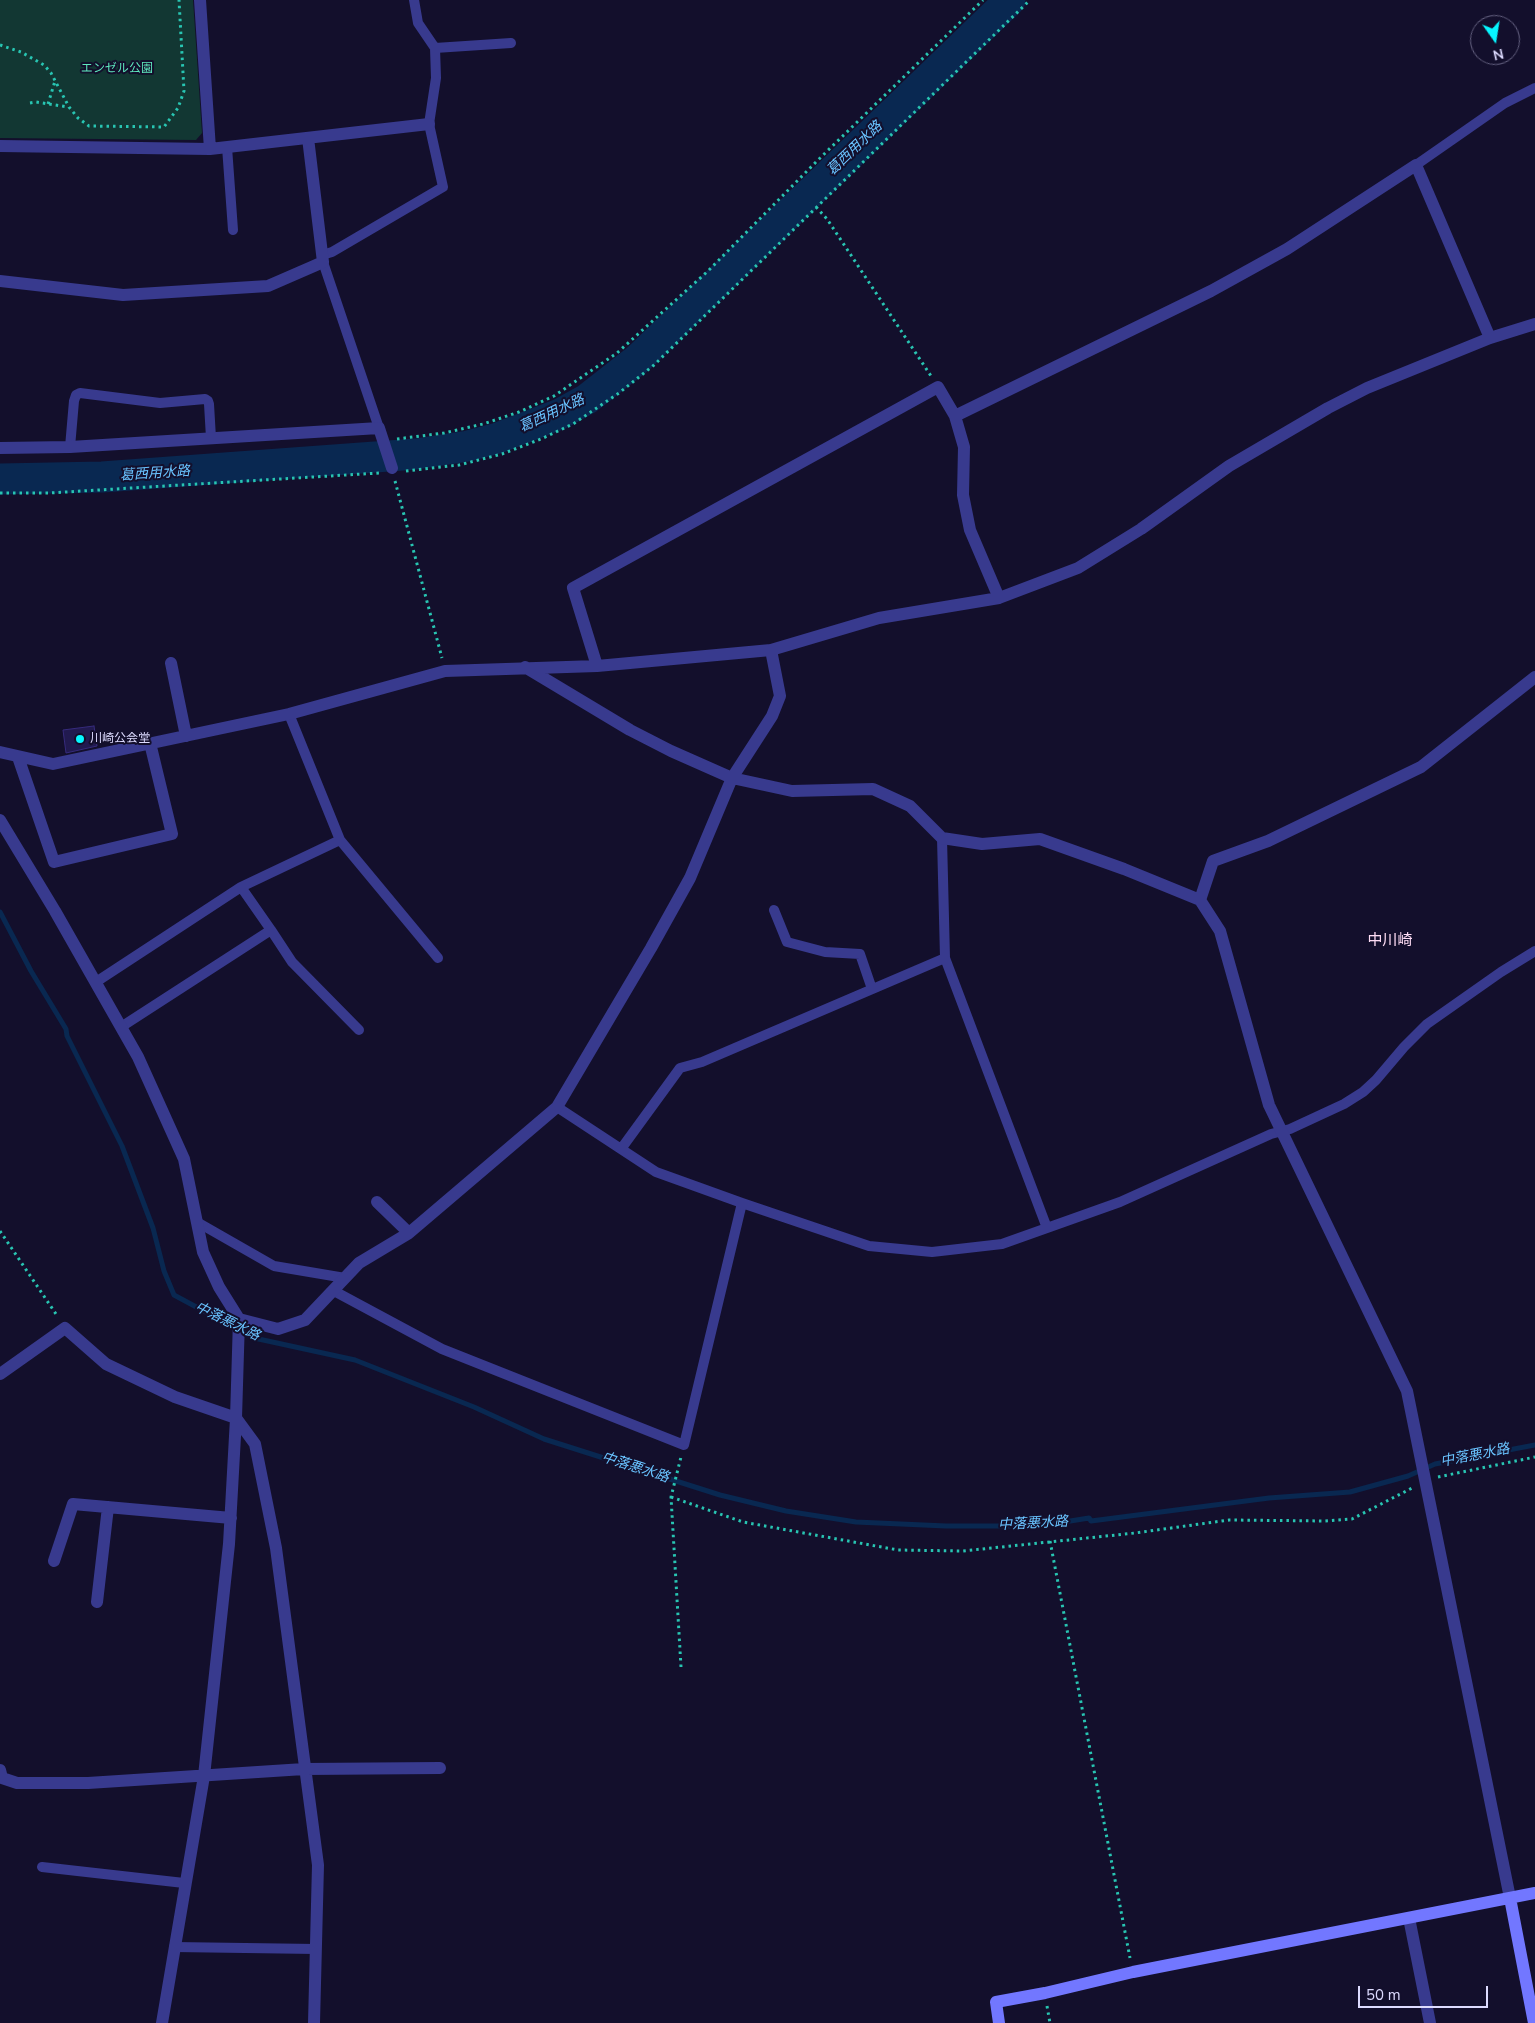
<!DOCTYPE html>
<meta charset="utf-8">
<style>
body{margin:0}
#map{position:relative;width:1535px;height:2023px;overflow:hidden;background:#130f2c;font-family:"Nunito Sans",sans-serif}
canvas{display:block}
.north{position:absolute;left:1470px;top:15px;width:50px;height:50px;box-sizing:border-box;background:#130f2c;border:1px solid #646180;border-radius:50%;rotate:167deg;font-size:14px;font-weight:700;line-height:20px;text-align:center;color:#dddbff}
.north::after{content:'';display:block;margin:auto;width:18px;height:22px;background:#07f6ff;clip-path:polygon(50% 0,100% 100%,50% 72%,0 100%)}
.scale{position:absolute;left:1358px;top:1986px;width:130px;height:22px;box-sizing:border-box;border:2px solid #dddbff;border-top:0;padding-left:6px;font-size:15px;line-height:18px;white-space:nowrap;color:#dddbff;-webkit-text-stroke:4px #130f2c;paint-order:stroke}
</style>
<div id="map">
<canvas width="1535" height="2023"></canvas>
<div class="north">N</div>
<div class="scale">50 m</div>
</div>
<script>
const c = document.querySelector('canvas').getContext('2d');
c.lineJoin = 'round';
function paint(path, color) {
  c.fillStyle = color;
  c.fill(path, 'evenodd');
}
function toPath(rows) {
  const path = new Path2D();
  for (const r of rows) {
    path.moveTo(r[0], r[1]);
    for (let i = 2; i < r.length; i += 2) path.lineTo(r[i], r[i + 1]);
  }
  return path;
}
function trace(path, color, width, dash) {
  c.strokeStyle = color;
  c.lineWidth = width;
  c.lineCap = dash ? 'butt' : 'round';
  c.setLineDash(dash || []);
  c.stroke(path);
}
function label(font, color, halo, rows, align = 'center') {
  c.font = font + ' "Nunito Sans","Noto Sans JP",sans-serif';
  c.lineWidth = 4;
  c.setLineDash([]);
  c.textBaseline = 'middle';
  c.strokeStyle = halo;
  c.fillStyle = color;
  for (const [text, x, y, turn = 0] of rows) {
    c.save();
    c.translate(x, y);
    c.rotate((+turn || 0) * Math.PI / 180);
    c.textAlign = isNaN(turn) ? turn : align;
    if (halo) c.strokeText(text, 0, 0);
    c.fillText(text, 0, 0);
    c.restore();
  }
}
const green = toPath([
 [0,0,193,0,202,133,196,140,0,138]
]);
const stream = toPath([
 [0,912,31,971,66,1029,67,1036,122,1146,153,1228,164,1271,174,1295,254,1338,355,1360,474,1407,544,1439,720,1495,786,1511,856,1522,946,1526,1039,1526,1089,1518,1091,1521,1269,1498,1350,1492,1408,1476,1435,1464,1535,1445]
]);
const river = toPath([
 [0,479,102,477,416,454,468,446,498,438,560,414,587,399,638,359,1010,0]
]);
const building = toPath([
 [94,726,97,746,66,753,63,730,94,726]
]);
const path = toPath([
 [0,45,21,52,44,65,51,73,69,107,78,118,89,126,164,127,178,108,184,91,179,0],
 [30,103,36,102,68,107],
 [48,104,55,81],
 [816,207,827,219,931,376],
 [397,439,444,433,483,424,519,412,554,396,617,353,708,271,818,160,983,0],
 [406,471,459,465,502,454,541,439,573,424,619,393,654,365,1030,0],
 [395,481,442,658],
 [0,493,49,493,379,473],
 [0,1231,58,1317],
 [1438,1477,1535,1457],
 [671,1497,743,1522,898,1550,963,1551,1135,1533,1229,1520,1325,1521,1352,1519,1414,1487],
 [1050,1541,1130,1958],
 [681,1667,671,1497,681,1457],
 [1047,2006,1050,2023]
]);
const lane = toPath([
 [435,48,511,43],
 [227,147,233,230],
 [1416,165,1505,103,1535,88],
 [322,255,332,252,443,187,429,124,436,78,435,48,418,23,414,0],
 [323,262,379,428],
 [70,447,74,401,76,395,80,393,160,403,205,399,208,401,209,404,211,438],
 [942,838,945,958],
 [340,840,438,958],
 [241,887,340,840,289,714],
 [774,910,787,942,825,952,860,954,872,989],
 [271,930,292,962,359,1030],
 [96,982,241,887,271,930,121,1027],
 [557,1107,656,1172,742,1203,869,1246,932,1252,1002,1244,1120,1202,1271,1134,1290,1129,1344,1104,1363,1092,1376,1080,1404,1047,1427,1024,1501,972,1535,951],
 [621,1149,680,1068,702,1062,945,958,1047,1228],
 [197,1222,274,1266,345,1278],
 [334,1291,442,1349,684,1445,742,1203],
 [42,1867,184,1883],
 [174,1947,316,1949]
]);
const street = toPath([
 [200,0,210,149],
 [0,146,210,149,429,124],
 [0,281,123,295,268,286,314,266,323,262,308,138],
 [955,416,964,447,963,495,970,530,999,598],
 [0,448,70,447,379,428,392,468],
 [171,663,186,736],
 [597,666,573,588,938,387,955,416,1211,291,1287,249,1416,165,1490,338],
 [525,667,630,730,671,751,732,778,772,716,780,696,771,650],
 [0,752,53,764,289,714,445,671,597,666,771,650,879,618,999,598,1078,568,1141,529,1229,466,1328,408,1367,388,1490,338,1535,324],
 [18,757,54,862,172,834,150,743],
 [0,820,55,911,138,1057,184,1159,203,1252,219,1287,239,1319,236,1418,229,1544,204,1776,162,2023],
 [1200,900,1213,861,1268,841,1421,767,1535,677],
 [377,1202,409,1233],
 [239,1319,278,1329,305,1320,359,1263,409,1233,557,1107,651,948,690,878,732,778,792,791,873,789,910,806,942,838,982,844,1040,839,1124,869,1200,900,1220,931,1269,1105,1407,1391,1510,1898],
 [0,1374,65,1328,106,1364,175,1397,236,1418,255,1444,276,1548,318,1865,314,2023],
 [54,1561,73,1504,231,1518],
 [97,1602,108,1507],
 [0,1770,2,1778,17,1783,88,1783,304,1769,440,1768],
 [1409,1918,1430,2023]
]);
const secondary = toPath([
 [1510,1898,1534,2023],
 [999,2023,996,2002,1045,1993,1133,1972,1535,1893]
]);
const markers = [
 [80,739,5,"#07f6ff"]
];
const parkNames = [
 ["エンゼル公園",117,69]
];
const poiNames = [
 ["川崎公会堂",90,739]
];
const waterNames = [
 ["葛西用水路",855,149,-44],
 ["葛西用水路",552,414,-25],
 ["葛西用水路",155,474,-4],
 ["中落悪水路",227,1322,26],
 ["中落悪水路",1475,1456,-11],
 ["中落悪水路",635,1468,18],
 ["中落悪水路",1033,1524,-3]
];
const quarterNames = [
 ["中川崎",1390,941]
];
paint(green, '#123733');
trace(stream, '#092851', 5);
trace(river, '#092851', 31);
paint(building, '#211a4f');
trace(building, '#362b7c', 1);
trace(path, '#28c5b2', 3, [2.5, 4]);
trace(lane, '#383a8e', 10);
trace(street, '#383a8e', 12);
trace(secondary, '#7277ff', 12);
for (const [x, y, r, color] of markers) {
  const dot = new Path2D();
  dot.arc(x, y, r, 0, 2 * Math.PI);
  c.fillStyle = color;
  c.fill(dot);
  trace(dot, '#130f2c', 2);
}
label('12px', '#5ee8bd', '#130f2c', parkNames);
label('12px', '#dddbff', '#130f2c', poiNames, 'left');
label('italic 14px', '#69c3ff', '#130f2c', waterNames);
label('15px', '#ffddf5', '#130f2c', quarterNames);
</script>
